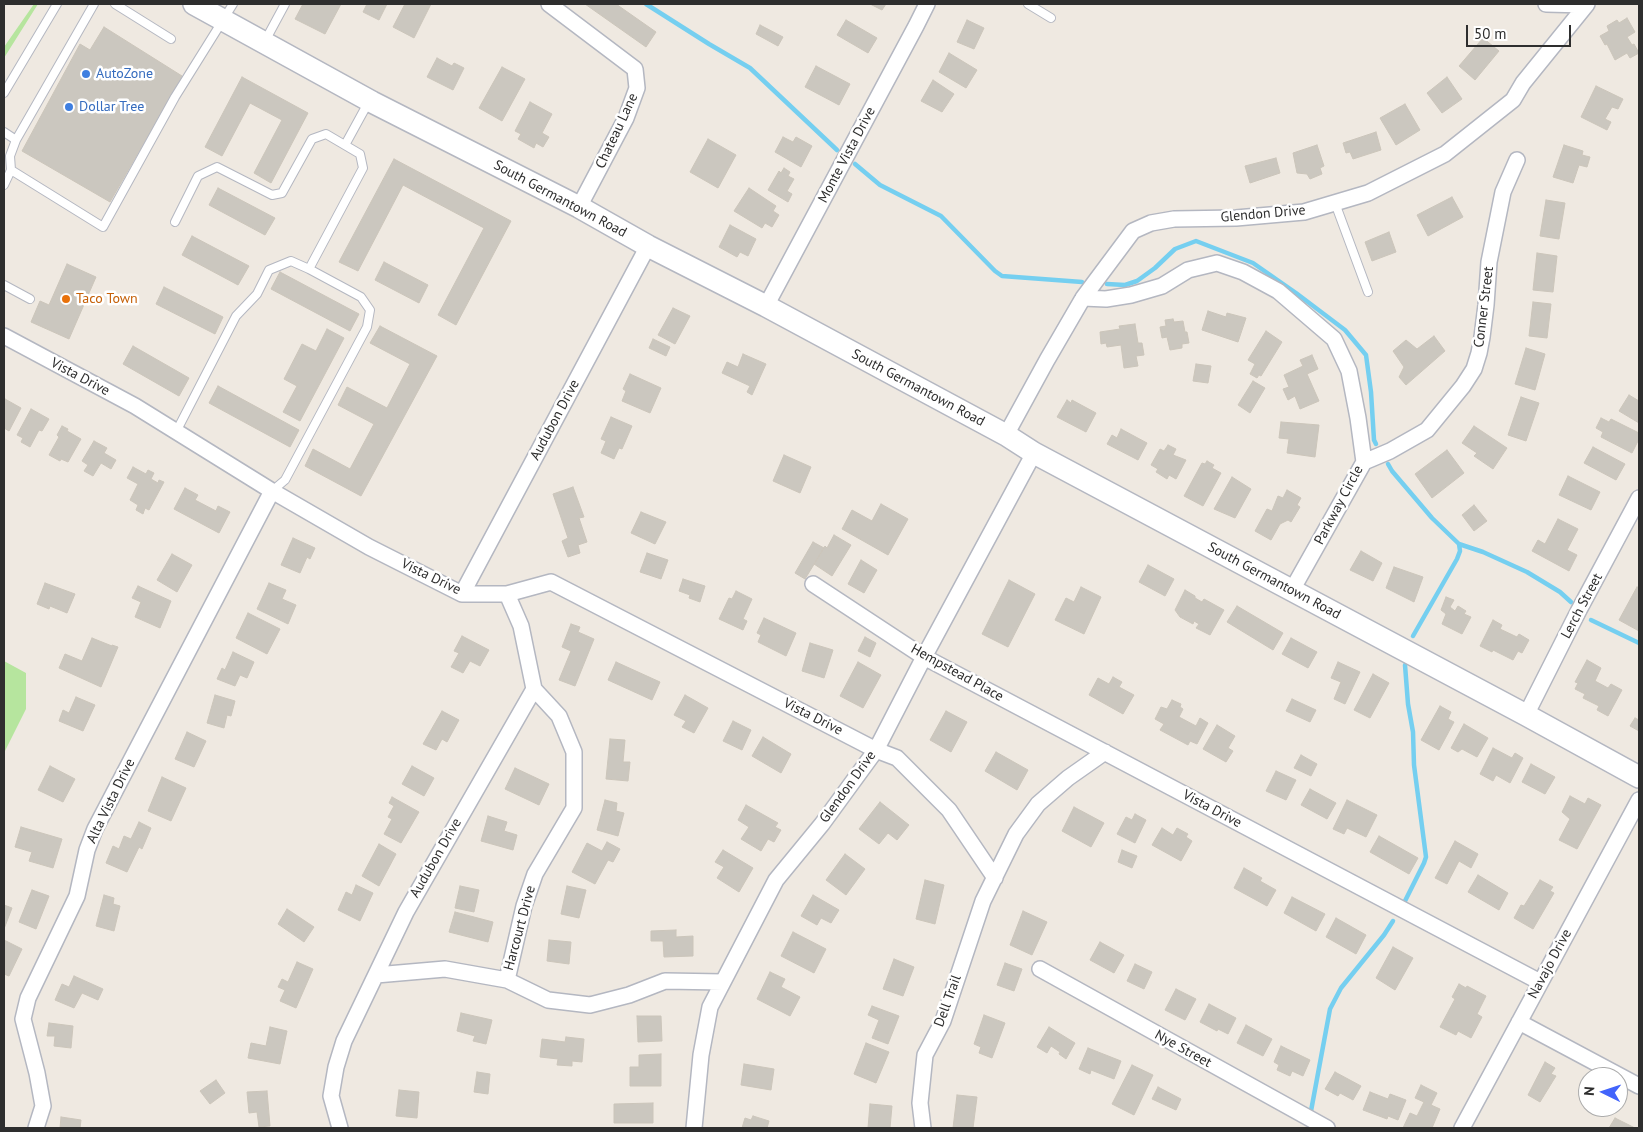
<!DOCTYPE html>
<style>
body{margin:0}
#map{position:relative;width:1643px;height:1132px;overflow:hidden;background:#efe9e1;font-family:"PT Sans",sans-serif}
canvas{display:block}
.frame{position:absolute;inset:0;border:5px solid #2e2e2e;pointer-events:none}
.north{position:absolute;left:1578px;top:1067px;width:50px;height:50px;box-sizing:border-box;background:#fff;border:1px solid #ababab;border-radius:50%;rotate:274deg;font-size:14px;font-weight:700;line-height:20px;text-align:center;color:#2e2e2e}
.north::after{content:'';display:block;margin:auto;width:18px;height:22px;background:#4264fb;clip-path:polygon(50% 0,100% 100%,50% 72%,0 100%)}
.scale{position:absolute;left:1466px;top:25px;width:105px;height:22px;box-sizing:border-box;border:2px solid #2e2e2e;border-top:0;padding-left:6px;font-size:15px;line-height:18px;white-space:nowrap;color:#2e2e2e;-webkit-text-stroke:4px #fff;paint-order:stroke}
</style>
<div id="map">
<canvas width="1643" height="1132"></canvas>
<div class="frame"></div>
<div class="north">N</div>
<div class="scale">50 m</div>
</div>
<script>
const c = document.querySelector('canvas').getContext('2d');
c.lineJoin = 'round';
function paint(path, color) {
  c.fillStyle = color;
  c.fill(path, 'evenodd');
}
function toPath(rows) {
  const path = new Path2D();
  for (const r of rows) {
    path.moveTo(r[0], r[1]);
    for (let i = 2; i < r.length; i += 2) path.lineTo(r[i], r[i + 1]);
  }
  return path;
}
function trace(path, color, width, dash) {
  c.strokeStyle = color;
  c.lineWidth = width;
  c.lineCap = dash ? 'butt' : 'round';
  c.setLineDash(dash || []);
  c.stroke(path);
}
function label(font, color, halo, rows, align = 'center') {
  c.font = font + ' "PT Sans",sans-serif';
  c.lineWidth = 5;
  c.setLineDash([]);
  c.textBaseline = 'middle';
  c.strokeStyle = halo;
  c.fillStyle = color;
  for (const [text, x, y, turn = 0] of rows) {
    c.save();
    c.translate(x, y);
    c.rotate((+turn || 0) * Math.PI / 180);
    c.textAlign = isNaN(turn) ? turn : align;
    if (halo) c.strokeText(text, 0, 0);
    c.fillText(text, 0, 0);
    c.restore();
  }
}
const green = toPath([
 [34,4,38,4,4,58,4,47],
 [4,661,26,673,26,709,4,753]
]);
const stream = toPath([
 [646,4,709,44,750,68,837,150],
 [855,164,880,185,941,216,995,271,1002,276,1082,282],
 [1107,284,1125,285,1137,281,1155,268,1175,249,1196,241,1253,263,1296,293,1345,330,1366,355,1371,392,1374,440,1376,444],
 [1388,464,1392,471,1432,518,1459,544,1483,552,1527,572,1560,592,1571,602],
 [1591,620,1639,643],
 [1413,636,1457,559,1460,551,1459,544],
 [1405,901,1424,863,1426,857,1414,765,1413,732,1408,704,1405,665],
 [1311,1111,1330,1009,1341,988,1384,935,1393,921]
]);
const building = toPath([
 [303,4,341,4,325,34,295,19,303,4],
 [367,4,387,4,379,20,363,12,367,4],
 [405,4,431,4,414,38,393,27,405,4],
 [585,4,616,4,656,32,646,47,585,4],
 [870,4,886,4,882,10,870,4],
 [1627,18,1635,32,1627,37,1632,45,1634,44,1639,53,1630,58,1627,53,1615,60,1607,44,1605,45,1600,36,1609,31,1607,26,1617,20,1619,23,1627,18],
 [846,20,877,38,868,53,837,35,846,20],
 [967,20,984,28,974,49,957,42,967,20],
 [760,25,783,37,778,46,756,34,760,25],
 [104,27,182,76,110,202,22,151,80,44,90,50,104,27],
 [1483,38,1499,51,1475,80,1459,66,1483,38],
 [949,53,977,70,966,88,939,72,949,53],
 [437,58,452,66,454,63,464,68,453,90,427,77,437,58],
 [816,66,850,84,839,105,805,87,816,66],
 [502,67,525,79,502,121,479,108,502,67],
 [242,77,308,113,271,183,254,173,282,120,250,103,222,156,205,147,242,77],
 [1447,77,1462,99,1442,113,1427,93,1447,77],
 [933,80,954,94,942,112,921,101,933,80],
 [1596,86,1623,99,1618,109,1612,107,1605,119,1611,122,1607,130,1581,117,1596,86],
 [530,102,552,114,542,133,549,137,543,147,536,143,534,148,518,139,521,134,515,131,530,102],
 [1405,104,1420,130,1396,145,1380,118,1405,104],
 [1376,132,1381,150,1353,159,1350,152,1346,153,1343,143,1376,132],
 [783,137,793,142,796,137,812,146,801,167,775,152,783,137],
 [708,139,736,155,718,188,690,172,708,139],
 [1317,145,1324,166,1320,168,1322,174,1310,179,1307,174,1297,173,1293,153,1317,145],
 [1564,145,1583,151,1582,155,1590,157,1587,167,1579,165,1573,183,1553,177,1564,145],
 [1276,158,1280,173,1250,183,1245,166,1276,158],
 [394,159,511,221,456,325,438,315,484,228,403,185,358,271,339,262,394,159],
 [784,168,790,172,788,176,794,179,787,191,792,194,788,202,768,190,779,171,781,173,784,168],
 [218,188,275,218,265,235,209,205,218,188],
 [749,188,776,206,773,211,779,215,772,227,765,223,762,228,734,211,749,188],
 [1452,197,1463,217,1428,236,1417,215,1452,197],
 [1546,200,1565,203,1559,239,1540,236,1546,200],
 [730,225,756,239,748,256,740,252,737,257,719,247,730,225],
 [1389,232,1396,252,1372,261,1365,242,1389,232],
 [192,236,249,266,238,285,182,255,192,236],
 [1537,253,1557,256,1553,292,1533,290,1537,253],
 [384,262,428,285,419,303,375,280,384,262],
 [67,264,96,277,69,339,31,322,40,301,49,305,67,264],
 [280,272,359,314,350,331,271,289,280,272],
 [164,287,223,317,215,334,156,304,164,287],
 [1533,302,1551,304,1547,338,1529,336,1533,302],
 [673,308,690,316,675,344,658,335,673,308],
 [1208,311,1226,317,1227,313,1246,318,1238,342,1202,330,1208,311],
 [1173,319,1174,322,1183,321,1185,332,1187,332,1189,343,1182,344,1182,348,1170,350,1167,337,1162,338,1160,327,1166,326,1165,320,1173,319],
 [1135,324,1138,343,1142,343,1144,355,1136,356,1138,366,1124,368,1121,345,1107,347,1106,343,1101,344,1100,332,1120,329,1119,326,1135,324],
 [380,326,437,356,361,496,305,466,313,449,350,469,374,424,338,405,347,387,387,408,410,364,370,343,380,326],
 [327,329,344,338,300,421,283,412,297,386,284,379,302,344,316,351,327,329],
 [1266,331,1282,342,1261,376,1259,375,1257,378,1250,374,1255,364,1248,360,1266,331],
 [1434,336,1445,351,1406,385,1399,377,1404,367,1393,351,1406,340,1417,349,1434,336],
 [653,339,670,347,666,356,649,348,653,339],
 [133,346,189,378,179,396,123,364,133,346],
 [1526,348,1545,354,1535,390,1515,384,1526,348],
 [743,354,766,364,752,395,747,392,750,386,722,373,727,362,738,367,743,354],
 [1312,355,1318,369,1307,374,1319,401,1300,409,1295,396,1288,400,1283,389,1289,387,1284,375,1303,366,1300,360,1312,355],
 [1196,364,1211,366,1208,383,1193,381,1196,364],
 [630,374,661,388,650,413,622,401,626,391,623,389,630,374],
 [1253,381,1265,388,1250,413,1238,405,1253,381],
 [218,386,299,430,290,447,209,403,218,386],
 [1629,395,1639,401,1639,423,1619,411,1629,395],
 [1521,397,1539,403,1526,441,1508,435,1521,397],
 [5,399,21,408,9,431,4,428,4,402,5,399],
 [1067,400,1071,403,1072,400,1096,413,1086,432,1057,417,1067,400],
 [31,409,49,419,42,431,39,430,30,447,21,442,23,438,17,435,31,409],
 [611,417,632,426,622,449,619,448,614,459,601,453,606,441,601,439,611,417],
 [1601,418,1609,422,1611,419,1639,433,1639,439,1632,453,1601,437,1603,432,1596,428,1601,418],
 [1281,422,1319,425,1315,457,1287,453,1289,439,1279,438,1281,422],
 [62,426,68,429,67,431,81,439,68,462,61,459,60,461,49,455,59,437,57,435,62,426],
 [1474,426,1507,448,1493,469,1474,456,1477,453,1462,443,1474,426],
 [1121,429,1147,443,1138,460,1107,444,1112,435,1117,438,1121,429],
 [94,441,107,448,104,453,116,460,111,469,101,463,93,476,84,471,88,465,82,461,94,441],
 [1168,445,1176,449,1173,455,1186,460,1176,479,1169,475,1167,479,1156,472,1158,469,1151,465,1160,449,1164,451,1168,445],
 [1593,447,1625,464,1616,480,1584,463,1593,447],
 [1447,450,1464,473,1432,498,1415,474,1447,450],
 [784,455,811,467,800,493,773,481,784,455],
 [1207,461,1214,465,1212,468,1221,473,1203,506,1184,496,1202,463,1205,464,1207,461],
 [133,467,146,474,148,470,154,473,151,479,158,483,159,480,164,482,149,510,145,508,143,514,136,510,138,505,130,500,138,484,127,478,133,467],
 [1568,476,1600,492,1591,510,1559,495,1568,476],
 [1232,477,1251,489,1235,518,1214,509,1232,477],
 [573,487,584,517,579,518,587,542,578,545,580,553,568,557,562,541,568,538,553,494,573,487],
 [185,488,198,495,195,500,216,511,218,506,230,512,219,533,174,509,185,488],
 [1287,490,1301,498,1297,505,1300,507,1291,522,1288,520,1280,524,1271,540,1255,531,1267,509,1272,511,1278,496,1283,498,1287,490],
 [881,504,908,519,888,555,842,529,852,510,872,521,881,504],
 [1474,505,1487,521,1474,531,1462,515,1474,505],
 [641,512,666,522,655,544,631,533,641,512],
 [1558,519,1578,529,1567,550,1577,555,1569,571,1532,551,1538,540,1545,544,1558,519],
 [834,535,851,545,832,576,814,564,825,546,827,548,834,535],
 [293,538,315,548,310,559,307,557,300,573,281,565,293,538],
 [813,542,824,548,805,579,795,573,813,542],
 [1361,551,1382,563,1373,581,1350,570,1361,551],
 [647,553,668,560,661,579,640,572,647,553],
 [172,554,192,565,177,592,157,580,172,554],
 [861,560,877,570,864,593,848,584,861,560],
 [1148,565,1174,579,1165,596,1139,582,1148,565],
 [1394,567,1423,577,1414,602,1386,588,1394,567],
 [683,579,705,586,700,602,689,598,690,595,679,591,683,579],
 [1009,580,1035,594,1008,647,982,634,1009,580],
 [45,583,75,594,67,613,50,606,49,609,37,604,45,583],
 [269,583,286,590,282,599,296,605,288,624,257,609,269,583],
 [138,586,171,601,160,628,135,617,141,602,132,598,138,586],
 [1081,587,1101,597,1084,634,1055,620,1066,598,1074,602,1081,587],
 [1637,587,1639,588,1639,631,1619,620,1637,587],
 [1185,590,1195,596,1195,598,1202,602,1204,599,1224,610,1210,635,1196,628,1199,624,1194,621,1193,624,1180,617,1175,610,1185,590],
 [736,591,752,599,743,619,747,621,743,630,719,619,729,598,732,599,736,591],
 [1446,597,1454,600,1450,607,1455,611,1458,606,1466,611,1464,614,1471,617,1462,634,1442,624,1446,614,1441,610,1446,597],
 [1237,606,1283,633,1273,650,1227,622,1237,606],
 [248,613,280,629,267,654,236,638,248,613],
 [764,618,796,633,786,656,758,642,761,635,757,633,764,618],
 [1493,620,1502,625,1500,629,1517,637,1519,634,1529,640,1522,653,1518,651,1513,660,1493,650,1492,652,1480,646,1493,620],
 [571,624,580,627,578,632,594,639,575,686,559,680,571,651,562,647,571,624],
 [462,636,489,650,480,666,470,661,463,673,451,667,459,653,454,651,462,636],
 [865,637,876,643,870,657,858,651,865,637],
 [92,638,112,646,112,645,118,647,101,687,59,668,65,654,82,661,92,638],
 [1291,638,1317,652,1308,668,1282,654,1291,638],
 [810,643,833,650,824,678,802,671,810,643],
 [233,652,254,662,247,678,240,675,235,686,217,679,222,668,225,670,233,652],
 [1587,660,1601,668,1595,681,1608,688,1611,684,1622,690,1608,716,1597,710,1599,706,1583,698,1585,694,1575,689,1578,683,1575,682,1587,660],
 [616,662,660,682,652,700,608,680,616,662],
 [858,662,881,675,863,708,840,696,858,662],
 [1338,662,1360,672,1345,704,1334,699,1341,682,1331,678,1338,662],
 [1373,674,1389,683,1370,718,1354,710,1373,674],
 [1113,677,1122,682,1119,687,1134,695,1123,714,1089,695,1098,678,1109,684,1113,677],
 [215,695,235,701,231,716,227,715,224,728,207,723,215,695],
 [685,695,708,708,694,733,682,727,686,721,674,715,685,695],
 [76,697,95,705,83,731,59,721,63,710,69,713,76,697],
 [1292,699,1316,710,1310,722,1286,711,1292,699],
 [1172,700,1181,704,1180,707,1183,709,1179,717,1196,726,1200,718,1208,723,1197,744,1190,741,1188,745,1160,730,1164,724,1155,719,1161,707,1167,709,1172,700],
 [1440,706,1451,712,1448,719,1454,722,1439,750,1421,740,1440,706],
 [442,711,459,720,447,742,442,739,436,750,423,744,442,711],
 [946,711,967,722,951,752,930,740,946,711],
 [1635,718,1639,720,1639,731,1630,726,1635,718],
 [733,721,751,730,742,750,723,741,733,721],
 [1464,724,1488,738,1477,757,1462,749,1458,752,1451,748,1464,724],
 [1217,725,1235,736,1228,748,1233,751,1226,762,1203,749,1217,725],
 [187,732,206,741,194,767,175,759,187,732],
 [763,737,791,754,781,773,752,756,763,737],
 [610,739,625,740,623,762,630,762,628,781,606,779,610,739],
 [1493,748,1512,758,1515,753,1523,758,1510,783,1496,775,1493,781,1480,774,1493,748],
 [996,752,1028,770,1017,790,985,771,996,752],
 [1301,755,1317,764,1311,776,1294,768,1301,755],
 [1531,764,1555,777,1545,794,1522,782,1531,764],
 [50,766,75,779,63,802,38,790,50,766],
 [412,766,434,778,424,796,402,784,412,766],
 [515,768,549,784,539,805,505,789,515,768],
 [1276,771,1296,780,1286,800,1266,791,1276,771],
 [162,777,186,788,171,821,148,811,162,777],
 [1310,789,1336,803,1327,819,1301,805,1310,789],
 [1570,796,1585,804,1588,798,1601,805,1577,849,1559,840,1570,819,1562,812,1570,796],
 [392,797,419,812,401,843,384,834,392,819,388,817,394,806,389,803,392,797],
 [605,800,617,803,616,811,624,813,618,836,597,830,605,800],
 [1347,800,1377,815,1366,837,1347,828,1344,834,1333,829,1347,800],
 [880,802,909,825,897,840,888,833,879,844,859,829,880,802],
 [746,805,778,823,775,827,781,830,774,842,768,839,761,851,741,839,749,827,738,820,746,805],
 [1074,807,1104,823,1091,847,1062,831,1074,807],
 [1135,814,1146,820,1135,843,1117,834,1126,817,1132,820,1135,814],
 [488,816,507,822,504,831,517,835,513,850,481,841,488,816],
 [139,822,151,828,142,849,139,847,127,872,106,863,113,846,119,849,124,836,131,839,139,822],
 [21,827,62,839,53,868,29,861,32,852,15,847,21,827],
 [1162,828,1173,835,1177,828,1188,834,1186,837,1192,841,1181,861,1152,845,1162,828],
 [1379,836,1418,858,1409,874,1370,852,1379,836],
 [1455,841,1478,854,1471,868,1459,861,1447,884,1435,878,1455,841],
 [607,842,620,849,613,862,608,860,595,884,572,872,587,843,602,851,607,842],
 [379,844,396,854,379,886,362,876,379,844],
 [723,850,753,868,739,892,717,878,724,867,715,862,723,850],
 [1122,850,1137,856,1132,868,1118,862,1122,850],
 [845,854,865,869,846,895,826,880,845,854],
 [1244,868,1262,878,1260,881,1276,890,1267,906,1234,888,1244,868],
 [1478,875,1508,893,1499,910,1468,892,1478,875],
 [925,880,944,885,935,924,916,919,925,880],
 [1540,880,1553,887,1550,891,1554,893,1533,929,1514,918,1521,905,1524,906,1540,880],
 [356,885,373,893,360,921,338,910,346,892,352,895,356,885],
 [460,886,479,890,474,912,455,908,460,886],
 [567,886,586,890,579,918,561,914,567,886],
 [32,890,49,896,36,929,19,922,32,890],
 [104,895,114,898,113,904,120,906,114,931,96,926,104,895],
 [813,895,839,910,831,923,821,918,817,925,801,916,813,895],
 [1292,897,1325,914,1316,931,1284,913,1292,897],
 [4,905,12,908,4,929,4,905],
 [287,909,314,927,304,942,278,924,287,909],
 [1023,911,1047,922,1032,955,1010,945,1023,911],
 [455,912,493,922,488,942,449,932,455,912],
 [1336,918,1366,935,1356,954,1326,937,1336,918],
 [676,930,676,937,693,936,693,956,664,957,663,941,651,941,651,931,676,930],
 [793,932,826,949,814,973,781,956,793,932],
 [4,940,22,949,9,976,4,974,4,940],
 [549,940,571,942,569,964,547,961,549,940],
 [1100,942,1124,955,1114,973,1090,960,1100,942],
 [1393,947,1413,958,1395,990,1376,978,1393,947],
 [894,959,914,967,903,996,883,989,894,959],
 [297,962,313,969,296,1008,280,1001,285,990,278,987,282,979,288,982,297,962],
 [1005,963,1022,969,1014,991,997,985,1005,963],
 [1135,964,1152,972,1144,989,1127,981,1135,964],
 [770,972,785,979,781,987,800,997,790,1016,757,999,770,972],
 [74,976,103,989,98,1000,82,993,74,1008,55,1000,62,984,69,987,74,976],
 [1459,984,1466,988,1467,986,1486,996,1477,1014,1482,1017,1471,1038,1458,1031,1456,1035,1440,1027,1455,999,1452,997,1459,984],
 [1176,989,1196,999,1185,1020,1165,1010,1176,989],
 [1209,1004,1236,1018,1228,1034,1218,1029,1217,1031,1200,1022,1209,1004],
 [872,1006,899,1016,888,1044,872,1038,879,1020,868,1015,872,1006],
 [461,1013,492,1020,486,1044,473,1041,475,1036,457,1031,461,1013],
 [984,1015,1005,1023,992,1058,979,1053,981,1047,974,1044,984,1015],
 [637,1016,661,1016,662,1041,638,1042,637,1016],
 [49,1023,73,1026,71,1048,54,1046,55,1036,47,1036,49,1023],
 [1246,1025,1272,1039,1263,1056,1237,1043,1246,1025],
 [270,1027,287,1031,280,1064,248,1058,251,1043,266,1046,270,1027],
 [1049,1027,1075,1043,1066,1059,1059,1054,1060,1052,1051,1046,1047,1053,1037,1047,1049,1027],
 [566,1037,584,1039,582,1062,572,1061,572,1066,557,1065,558,1059,540,1057,542,1039,565,1042,566,1037],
 [866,1043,889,1052,876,1083,854,1074,866,1043],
 [1281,1046,1310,1060,1303,1076,1292,1071,1290,1076,1277,1070,1279,1065,1274,1062,1281,1046],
 [1088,1048,1121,1061,1114,1079,1091,1070,1090,1074,1079,1069,1088,1048],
 [661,1054,661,1086,630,1086,630,1067,639,1067,639,1055,661,1054],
 [1545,1062,1555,1068,1551,1074,1556,1076,1540,1102,1528,1095,1545,1062],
 [744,1064,774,1069,771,1090,741,1085,744,1064],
 [1132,1065,1153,1075,1134,1115,1112,1104,1132,1065],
 [477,1072,490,1074,488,1094,474,1092,477,1072],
 [1335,1072,1361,1086,1353,1100,1340,1093,1338,1096,1325,1089,1335,1072],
 [216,1080,225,1093,210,1104,200,1091,216,1080],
 [1421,1085,1437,1093,1431,1105,1440,1109,1432,1128,1403,1128,1410,1113,1417,1116,1424,1102,1415,1098,1421,1085],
 [1158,1087,1181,1099,1176,1110,1152,1099,1158,1087],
 [399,1090,419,1092,417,1118,396,1116,399,1090],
 [267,1091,270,1126,259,1127,257,1112,249,1113,247,1092,267,1091],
 [1370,1092,1388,1099,1390,1094,1406,1100,1398,1120,1388,1116,1387,1119,1363,1110,1370,1092],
 [957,1095,977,1097,973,1128,953,1128,957,1095],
 [653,1103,653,1123,614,1123,614,1104,653,1103],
 [870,1104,892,1106,890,1128,868,1128,870,1104],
 [753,1116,769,1121,767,1128,742,1128,745,1118,751,1120,753,1116],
 [61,1117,81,1120,80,1128,60,1128,61,1117],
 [1615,1118,1635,1128,1609,1128,1615,1118]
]);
const service = toPath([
 [115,4,171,39],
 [1028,4,1051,18],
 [265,41,285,4],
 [4,93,57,4],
 [4,132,16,140,10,156,11,170,103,227,175,97,233,4],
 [16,140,94,4],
 [345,145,368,103],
 [4,185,11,170],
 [1335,203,1368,292],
 [175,222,198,176,217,167,272,195,282,193,312,139,326,134,360,154,363,168,309,269,361,297,370,310,367,327,285,480,272,491],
 [4,285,30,299],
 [176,432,236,316,257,294,269,270,291,261,309,269]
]);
const minor = toPath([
 [549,4,635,69,637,88,626,118,579,207],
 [1546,4,1585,5],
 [1083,298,1106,299,1131,295,1162,286,1188,270,1217,263,1243,272,1278,291,1334,339,1349,371,1358,418,1364,462,1292,590],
 [766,306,916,26,927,4],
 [4,336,135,406,272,491,369,547,462,594,507,594,551,582,876,750,897,758,949,810,995,878],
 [1006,435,1047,360,1083,298,1133,231,1151,223,1174,219,1236,218,1304,212,1368,193,1445,154,1513,100,1523,83,1587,4],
 [1364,462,1390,451,1427,430,1463,386,1474,369,1479,353,1482,337,1486,305,1489,262,1503,192,1517,160],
 [813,584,924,657,1540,982],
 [462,594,648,246],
 [1526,715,1579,610,1639,498],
 [1040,969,1327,1128],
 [376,975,445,969,507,980,548,1000,590,1005,629,995,665,981,723,982],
 [507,980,524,906,535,874,574,808,574,752,559,716,534,689],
 [1519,1022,1639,1086],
 [36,1128,43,1106,37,1073,23,1019,28,998,77,896,87,850,95,829,272,491],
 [340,1128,331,1096,336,1067,344,1041,406,912,534,689,521,626,507,594],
 [694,1128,701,1055,710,1007,776,880,822,824,876,750,924,657,1034,453],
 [923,1128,920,1103,925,1055,943,1021,983,901,1016,834,1038,804,1068,778,1105,752],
 [1462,1128,1639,800]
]);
const secondary = toPath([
 [194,4,372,102,579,207,648,246,766,306,1006,435,1034,453,1526,715,1639,777]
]);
const markers = [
 [86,74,5,"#3f7fe0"],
 [69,107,5,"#3f7fe0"],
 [66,299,5,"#e8710a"]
];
const shopNames = [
 ["AutoZone",96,74],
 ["Dollar Tree",79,107]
];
const streetNames = [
 ["Chateau Lane",617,131,-65],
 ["Monte Vista Drive",847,155,-62],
 ["South Germantown Road",560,199,28],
 ["Glendon Drive",1263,214,-5],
 ["Conner Street",1484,307,-83],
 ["Vista Drive",80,377,28],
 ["South Germantown Road",918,388,28],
 ["Audubon Drive",555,420,-62],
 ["Parkway Circle",1339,505,-62],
 ["Vista Drive",431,577,26],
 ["South Germantown Road",1274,581,28],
 ["Lerch Street",1582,606,-62],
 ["Hempstead Place",957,673,29],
 ["Vista Drive",813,717,27],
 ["Glendon Drive",848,787,-54],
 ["Alta Vista Drive",111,801,-64],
 ["Vista Drive",1212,809,28],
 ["Audubon Drive",436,858,-60],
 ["Harcourt Drive",520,928,-75],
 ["Navajo Drive",1550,964,-62],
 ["Dell Trail",948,1001,-70],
 ["Nye Street",1183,1049,29]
];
const foodNames = [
 ["Taco Town",76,299]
];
paint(green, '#b6e59e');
trace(stream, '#75cff0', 4.5);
paint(building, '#cbc7bf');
trace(building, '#cbc5ba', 1);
trace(service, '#b4b7c1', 10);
trace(minor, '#b4b7c1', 18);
trace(secondary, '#b4b7c1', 24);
trace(service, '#fff', 8);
trace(minor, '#fff', 15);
trace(secondary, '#fff', 21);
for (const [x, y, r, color] of markers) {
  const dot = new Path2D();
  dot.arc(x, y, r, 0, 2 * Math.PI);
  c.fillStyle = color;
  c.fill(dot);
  trace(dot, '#fff', 2);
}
label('14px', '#366cbe', '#fff', shopNames, 'left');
label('14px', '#2e2e2e', '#fff', streetNames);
label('14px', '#c56008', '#fff', foodNames, 'left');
</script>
